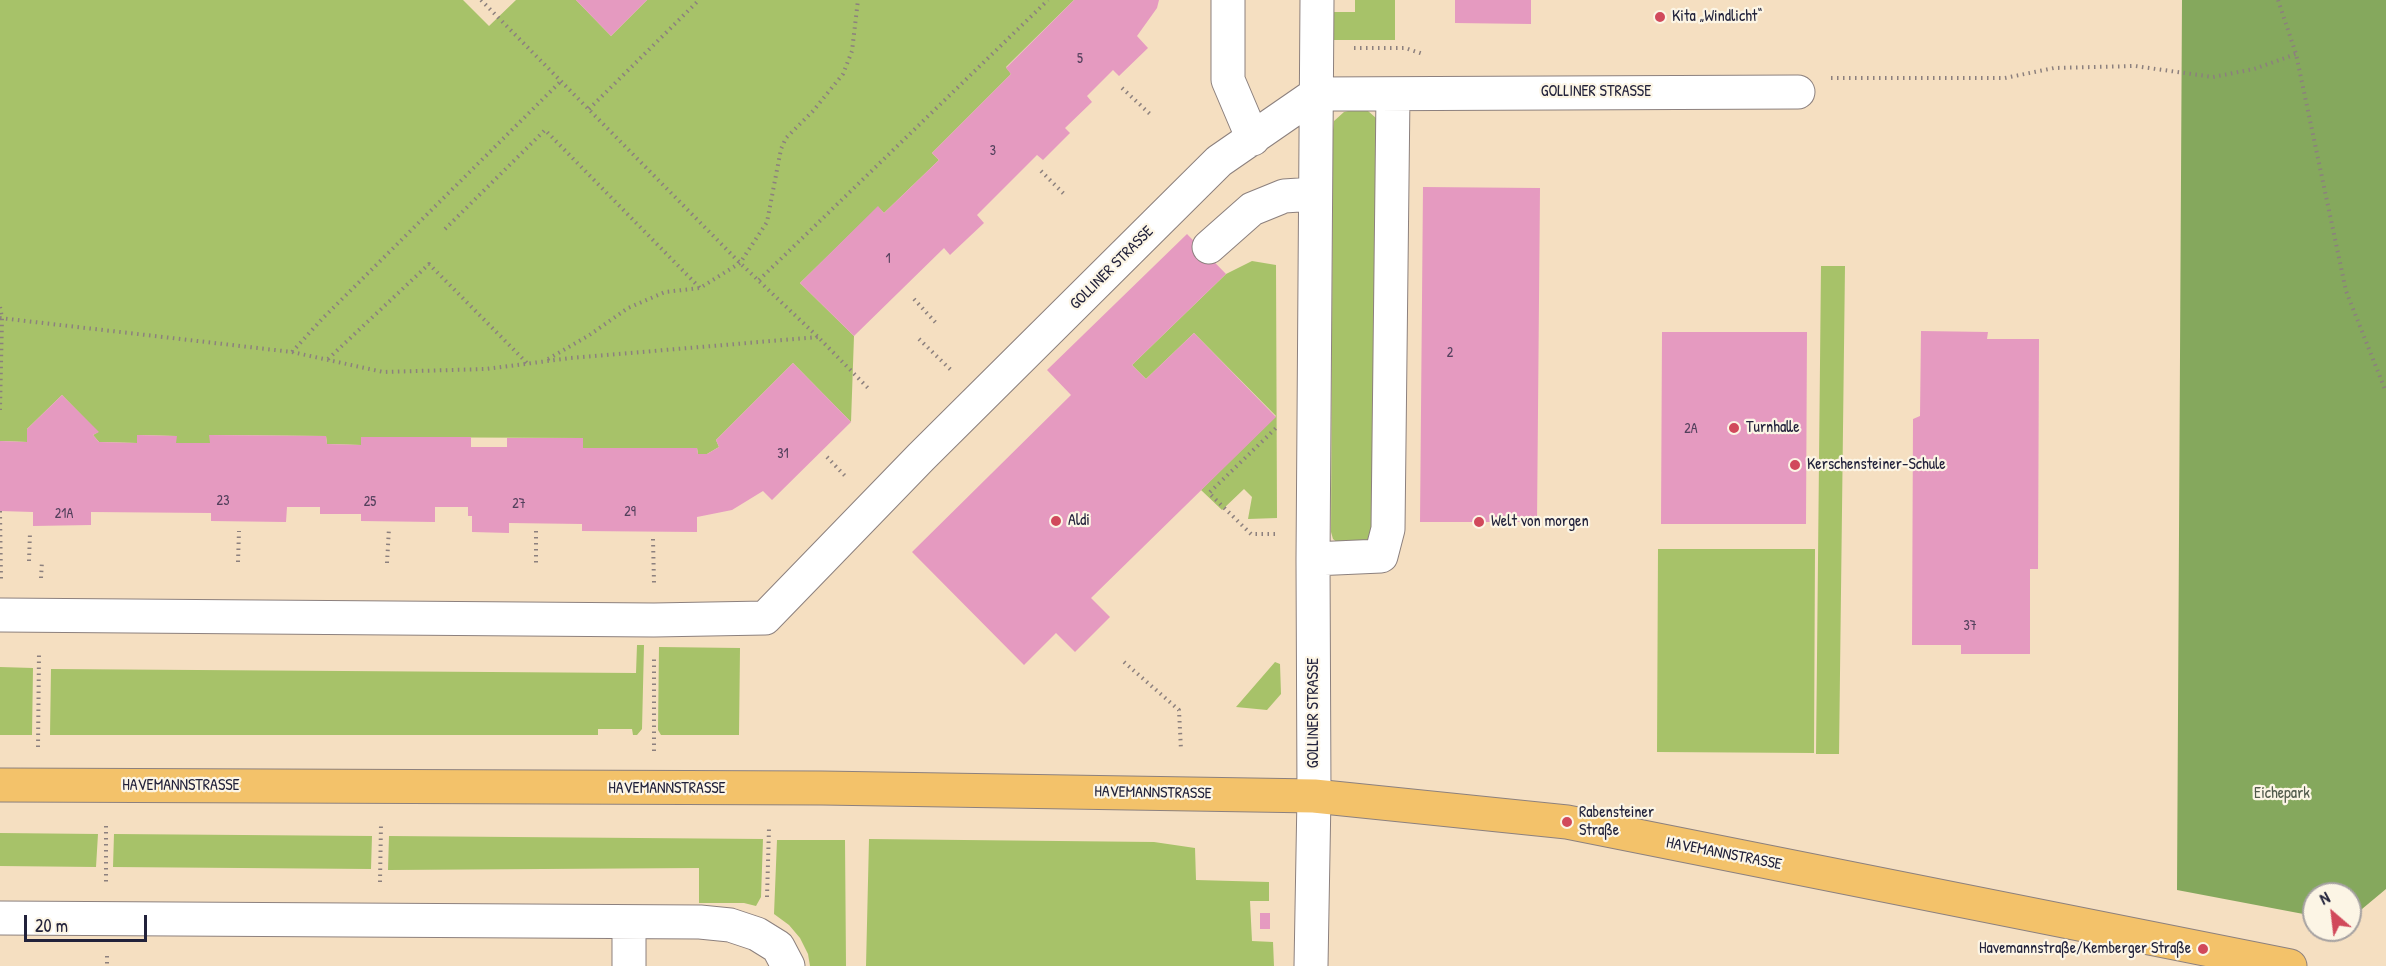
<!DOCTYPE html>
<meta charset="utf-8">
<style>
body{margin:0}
#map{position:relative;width:2386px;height:966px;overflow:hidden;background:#f5dfc1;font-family:"Patrick Hand",sans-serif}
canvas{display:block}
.north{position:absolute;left:2302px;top:882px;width:60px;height:60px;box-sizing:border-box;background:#fcf5e5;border:2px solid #a5a1a1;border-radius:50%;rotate:332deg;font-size:16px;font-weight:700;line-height:24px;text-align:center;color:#22223b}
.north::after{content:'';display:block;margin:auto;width:21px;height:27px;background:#d1495b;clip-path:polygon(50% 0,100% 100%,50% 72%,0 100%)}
.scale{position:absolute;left:24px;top:915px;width:123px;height:27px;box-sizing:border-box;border:3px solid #22223b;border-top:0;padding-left:8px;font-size:18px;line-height:21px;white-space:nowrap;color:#22223b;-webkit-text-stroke:4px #fcf5e5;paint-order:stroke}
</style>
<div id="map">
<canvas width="2386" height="966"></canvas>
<div class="north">N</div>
<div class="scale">20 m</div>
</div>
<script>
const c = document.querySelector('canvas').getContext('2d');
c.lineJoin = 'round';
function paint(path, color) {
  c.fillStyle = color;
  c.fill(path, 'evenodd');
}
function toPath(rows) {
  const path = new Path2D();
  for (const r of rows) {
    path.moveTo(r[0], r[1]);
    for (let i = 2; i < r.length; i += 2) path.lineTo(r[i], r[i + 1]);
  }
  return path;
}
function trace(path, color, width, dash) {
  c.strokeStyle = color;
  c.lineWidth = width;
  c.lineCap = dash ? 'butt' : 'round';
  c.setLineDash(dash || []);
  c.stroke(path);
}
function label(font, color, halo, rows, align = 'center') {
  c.font = font + ' "Patrick Hand",sans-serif';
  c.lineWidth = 4.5;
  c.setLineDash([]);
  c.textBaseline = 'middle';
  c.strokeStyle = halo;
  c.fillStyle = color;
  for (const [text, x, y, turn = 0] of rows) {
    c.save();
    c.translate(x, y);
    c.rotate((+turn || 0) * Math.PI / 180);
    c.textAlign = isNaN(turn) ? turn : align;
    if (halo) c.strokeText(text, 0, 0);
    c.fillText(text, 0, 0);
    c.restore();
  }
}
const green = toPath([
 [0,0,463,0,489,26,516,0,576,0,611,36,647,0,1074,0,1006,67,1011,74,932,153,939,160,884,213,878,207,800,283,854,336,851,422,793,363,716,440,719,447,707,454,698,454,697,448,583,448,583,438,362,437,361,445,327,444,326,436,210,435,210,443,176,443,176,436,137,435,137,443,99,442,93,435,98,432,62,395,27,429,27,442,0,441],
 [1355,0,1395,0,1395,40,1331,40,1332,12,1355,12],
 [1356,109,1368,111,1376,118,1380,129,1375,532,1365,543,1338,543,1333,539,1331,532,1333,130,1334,121,1344,112],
 [1252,261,1276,265,1277,518,1248,519,1252,497,1244,489,1222,510,1201,490,1276,416,1194,333,1146,379,1132,365,1226,274],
 [1821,266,1845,266,1839,754,1816,754],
 [1658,549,1815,549,1814,753,1657,752],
 [637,645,644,645,642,729,637,735,633,735,632,729,598,729,598,735,50,735,51,669,636,673],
 [659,647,740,648,739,735,661,735,658,730],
 [1275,662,1280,664,1281,694,1267,710,1236,707],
 [0,667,33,668,32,735,0,735],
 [0,833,98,834,96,867,0,866],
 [114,834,372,836,371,869,113,867],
 [389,836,763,839,761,897,756,906,744,903,699,903,699,868,388,870],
 [869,839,1154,842,1195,848,1196,880,1269,882,1269,901,1250,901,1252,941,1273,942,1274,966,866,966],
 [777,840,845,840,846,966,810,966,808,954,800,938,789,925,774,914]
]);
const forest = toPath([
 [2182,0,2386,0,2386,889,2350,919,2350,894,2314,894,2314,916,2177,890]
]);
const building = toPath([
 [576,0,647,0,611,36],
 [1074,0,1159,0,1157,8,1137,36,1148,48,1119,76,1113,70,1087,96,1092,102,1065,128,1070,133,1043,160,1037,155,977,215,984,223,950,255,944,248,854,336,800,283,878,206,884,213,939,160,932,153,1011,74,1006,68],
 [1455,0,1531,0,1531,24,1455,23],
 [1423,187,1540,188,1537,522,1420,522],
 [1187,234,1226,274,1132,365,1146,379,1194,333,1276,417,1091,598,1110,617,1075,652,1056,633,1024,665,912,552,1071,395,1047,370],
 [1921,331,1988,332,1987,339,2039,339,2038,569,2030,569,2030,654,1961,654,1961,645,1912,645,1913,419,1920,416],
 [1662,332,1807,332,1806,524,1661,524],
 [793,363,851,422,772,500,763,491,732,510,697,517,697,532,582,531,582,524,509,523,509,533,472,532,472,516,468,516,468,507,435,507,435,522,361,521,361,514,320,514,320,507,287,507,286,522,211,521,211,513,91,512,91,525,33,526,33,512,0,511,0,441,27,442,27,429,62,395,99,432,93,435,99,442,137,443,137,435,177,436,176,443,210,443,209,435,326,436,327,444,361,445,361,437,471,437,471,447,507,447,507,438,583,438,583,448,697,448,698,454,707,454,719,447,716,440],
 [1260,913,1270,913,1270,929,1260,929]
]);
const path = toPath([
 [481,0,740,263,818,337,868,388],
 [2278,0,2296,54,2346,291,2386,392],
 [1354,48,1405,48,1423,54],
 [1831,78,2005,78,2054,68,2135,66,2213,77,2254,69,2296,54],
 [1122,88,1150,114],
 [589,109,699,0],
 [1041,171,1066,196],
 [445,229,545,130,700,288],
 [759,280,1048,0],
 [914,299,936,323],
 [0,307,2,318,0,410],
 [0,318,292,352,383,372,486,369,571,358,818,337],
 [919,339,953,372],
 [292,352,322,319,561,81],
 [328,359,429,264,528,364],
 [548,359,588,336,628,308,665,292,700,288,740,263,767,222,781,149,786,138,813,111,843,74,852,51,858,0],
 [827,457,847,478],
 [0,511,1,579],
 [536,531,536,564],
 [1275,534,1251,534,1209,493,1276,428],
 [653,539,654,583],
 [29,561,30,533],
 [238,562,239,531],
 [387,563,389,528],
 [41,578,42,561],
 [1124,662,1179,710,1181,750],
 [38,747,39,652],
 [654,751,654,657],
 [106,826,106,882],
 [380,882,381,824],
 [767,897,769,828],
 [107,956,107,966]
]);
const minor = toPath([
 [1228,0,1228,80,1253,139],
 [1209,247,1252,209,1284,196,1315,194],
 [1313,559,1381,556,1388,529,1393,94],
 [0,615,654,620,765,618,921,457,1219,161,1316,94,1798,92],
 [0,918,700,922,730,925,757,934,778,947,788,966],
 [629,922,629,966],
 [1311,966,1314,796,1313,559,1317,0]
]);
const major = toPath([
 [0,785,822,788,1314,796,1567,822,2290,966]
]);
const markers = [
 [1660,17,6,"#d1495b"],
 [1734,428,6,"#d1495b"],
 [1795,465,6,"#d1495b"],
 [1056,521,6,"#d1495b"],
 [1479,522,6,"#d1495b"],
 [1567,822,6,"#d1495b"],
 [2203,949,6,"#d1495b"]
];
const numberNames = [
 ["5",1080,59],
 ["3",993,151],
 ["1",888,259],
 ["2",1450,353],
 ["2A",1691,429],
 ["31",783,454],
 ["23",223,501],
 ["25",370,502],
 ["27",519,504],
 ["29",630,512],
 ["21A",64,514],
 ["37",1970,626]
];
const poiNames = [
 ["Kita „Windlicht“",1672,17],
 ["Turnhalle",1746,428],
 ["Kerschensteiner-Schule",1807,465],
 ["Aldi",1068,521],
 ["Welt von morgen",1491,522],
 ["Rabensteiner",1579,813],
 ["Straße",1579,831],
 ["Havemannstraße/Kemberger Straße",2191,949,"right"]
];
const streetNames = [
 ["GOLLINER STRASSE",1596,92],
 ["GOLLINER STRASSE",1112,268,-45],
 ["GOLLINER STRASSE",1314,713,-90],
 ["HAVEMANNSTRASSE",181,786],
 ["HAVEMANNSTRASSE",667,789],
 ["HAVEMANNSTRASSE",1153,793,1],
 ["HAVEMANNSTRASSE",1724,854,11]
];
const parkNames = [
 ["Eichepark",2282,794]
];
paint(green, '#a7c269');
paint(forest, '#85a85d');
paint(building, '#e59ac0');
trace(minor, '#8c807e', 35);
trace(major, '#8c807e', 35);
trace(path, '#8c807e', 4, [1.5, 4.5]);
trace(minor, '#fff', 33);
trace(major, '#f3c26a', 33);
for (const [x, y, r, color] of markers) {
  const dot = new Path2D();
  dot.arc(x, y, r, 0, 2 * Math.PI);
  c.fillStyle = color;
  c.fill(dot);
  trace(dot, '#fcf5e5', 2);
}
label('14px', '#53405c', null, numberNames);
label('16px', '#22223b', '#fcf5e5', poiNames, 'left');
label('16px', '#22223b', '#fcf5e5', streetNames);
label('16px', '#515a4b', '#fcf5e5', parkNames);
</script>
